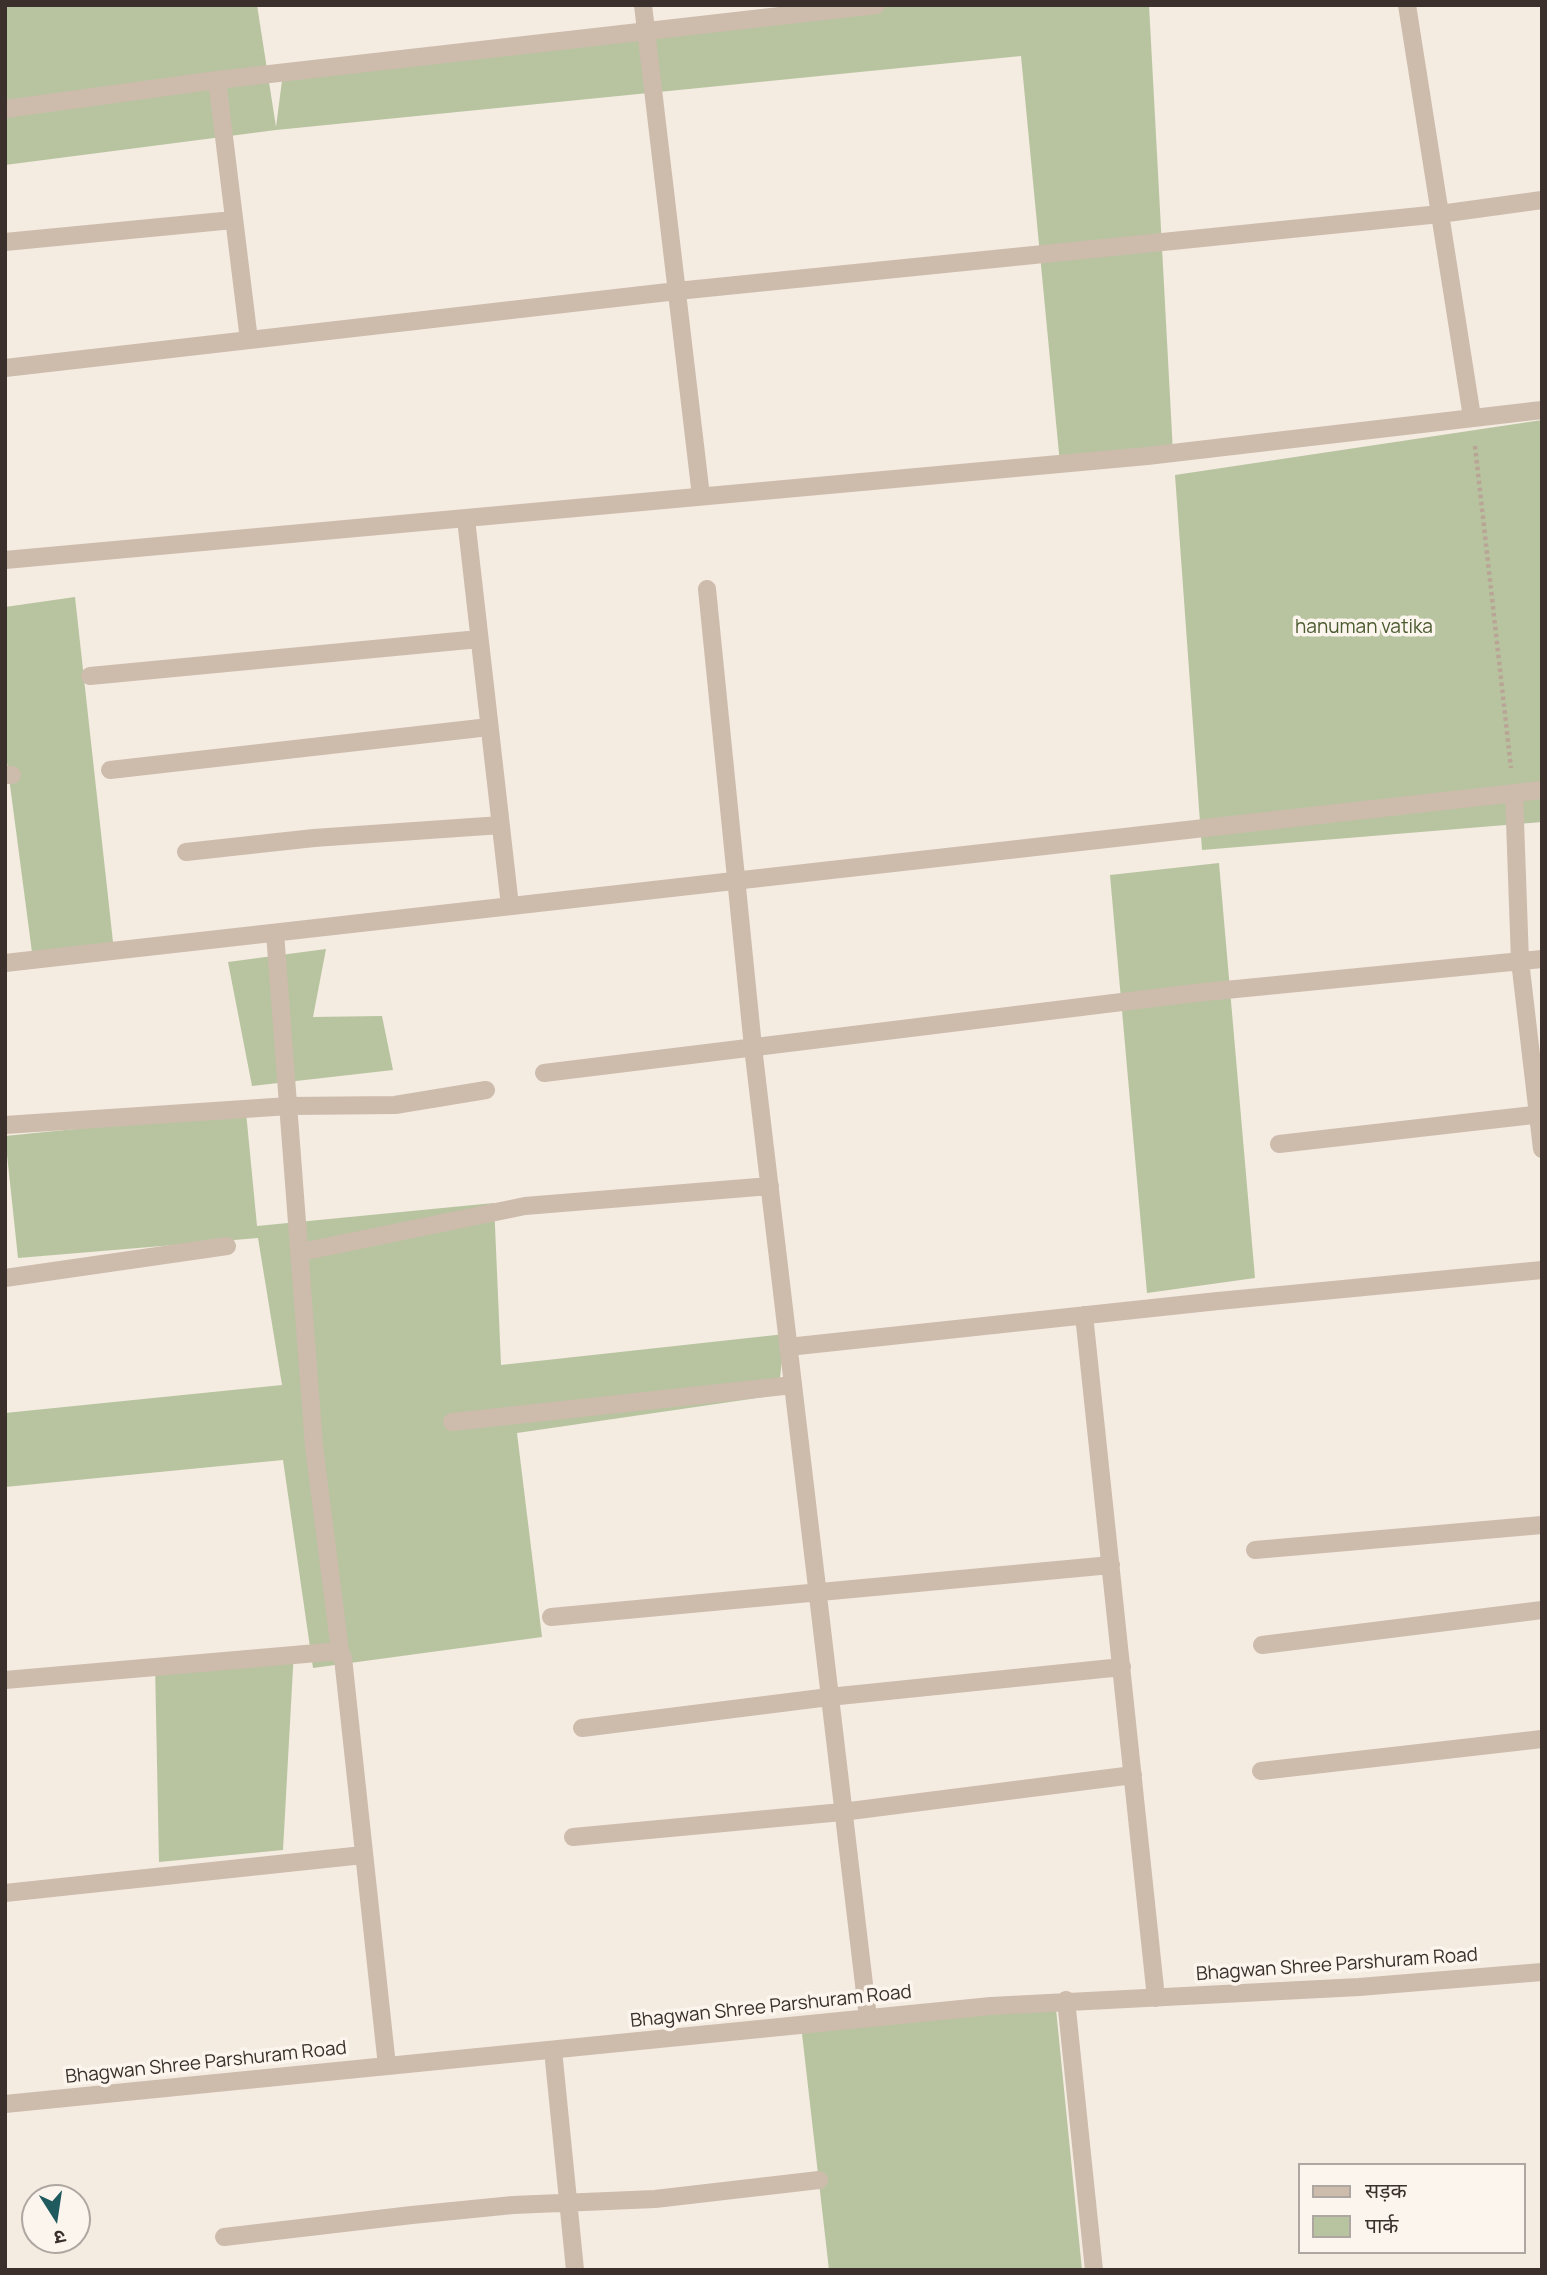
<!DOCTYPE html>
<meta charset="utf-8">
<style>
body{margin:0}
#map{position:relative;width:1547px;height:2275px;overflow:hidden;background:#f4ebe1;font-family:Manrope,"Noto Sans Devanagari",sans-serif}
canvas{display:block}
.frame{position:absolute;inset:0;border:7px solid #3b302b;pointer-events:none}
.legend{position:absolute;left:1298px;top:2163px;width:228px;height:91px;box-sizing:border-box;background:#fbf5ee;border:2px solid #aea6a0;margin:0;padding:9px 12px;list-style:none;font-size:21px;color:#3b302b}
.legend li{display:flex;align-items:center;gap:14px;height:35px}
.legend b{width:35px;border:2px solid #aea6a0}
.north{position:absolute;left:21px;top:2184px;width:70px;height:70px;box-sizing:border-box;background:#fbf5ee;border:2px solid #aea6a0;border-radius:50%;rotate:168deg;font-size:19px;font-weight:700;line-height:28px;text-align:center;color:#3b302b}
.north::after{content:'';display:block;margin:auto;width:24px;height:32px;background:#1f5a5e;clip-path:polygon(50% 0,100% 100%,50% 72%,0 100%)}
</style>
<div id="map">
<canvas width="1547" height="2275"></canvas>
<div class="frame"></div>
<ul class="legend">
<li><b style="height:9px;background:#cdbbac"></b>सड़क</li>
<li><b style="height:19px;background:#b8c4a0"></b>पार्क</li>
</ul>
<div class="north">उ</div>
</div>
<script>
const c = document.querySelector('canvas').getContext('2d');
c.lineJoin = 'round';
function paint(path, color) {
  c.fillStyle = color;
  c.fill(path, 'evenodd');
}
function toPath(rows) {
  const path = new Path2D();
  for (const r of rows) {
    path.moveTo(r[0], r[1]);
    for (let i = 2; i < r.length; i += 2) path.lineTo(r[i], r[i + 1]);
  }
  return path;
}
function trace(path, color, width, dash) {
  c.strokeStyle = color;
  c.lineWidth = width;
  c.lineCap = dash ? 'butt' : 'round';
  c.setLineDash(dash || []);
  c.stroke(path);
}
function label(font, color, halo, rows, align = 'center') {
  c.font = font + ' Manrope,sans-serif';
  c.lineWidth = 7;
  c.setLineDash([]);
  c.textBaseline = 'middle';
  c.strokeStyle = halo;
  c.fillStyle = color;
  for (const [text, x, y, turn = 0] of rows) {
    c.save();
    c.translate(x, y);
    c.rotate((+turn || 0) * Math.PI / 180);
    c.textAlign = isNaN(turn) ? turn : align;
    if (halo) c.strokeText(text, 0, 0);
    c.fillText(text, 0, 0);
    c.restore();
  }
}
const green = toPath([
 [5,5,257,5,276,127,283,73,876,5,1149,5,1173,453,1060,464,1021,56,276,130,5,165],
 [1542,420,1542,822,1202,850,1175,475],
 [75,597,114,951,33,960,5,747,5,607],
 [1219,863,1255,1278,1147,1293,1110,875],
 [326,949,313,1017,382,1016,393,1070,252,1086,228,962],
 [246,1112,257,1226,494,1203,501,1365,785,1334,778,1395,517,1433,542,1637,313,1668,283,1460,5,1487,5,1413,282,1385,258,1238,18,1258,5,1136],
 [294,1650,283,1850,159,1862,155,1664],
 [1055,1999,1082,2270,829,2270,801,2025]
]);
const path = toPath([
 [1475,446,1511,768]
]);
const minor = toPath([
 [643,5,701,496],
 [1407,5,1472,417],
 [217,80,249,340],
 [5,109,217,80,876,5],
 [5,242,233,220],
 [5,368,677,291,1440,214,1542,200],
 [466,519,510,906],
 [5,560,1147,456,1542,410],
 [707,589,753,1047,868,2018],
 [90,676,479,639],
 [110,770,489,727],
 [5,775,12,775],
 [1514,793,1520,961,1542,1149],
 [186,852,314,838,501,825],
 [275,933,314,1446,340,1651,343,1658,387,2066],
 [5,963,1542,790],
 [544,1073,1195,993,1542,959],
 [5,1125,289,1106,395,1105,486,1090],
 [1279,1144,1542,1114],
 [301,1252,525,1206,770,1186],
 [5,1278,227,1246],
 [1084,1315,1156,1998],
 [788,1347,1218,1301,1542,1270],
 [452,1422,793,1385],
 [1255,1550,1542,1525],
 [551,1617,1111,1565],
 [1262,1645,1542,1610],
 [5,1680,340,1651],
 [582,1728,829,1697,1122,1667],
 [1261,1771,1542,1739],
 [573,1837,842,1812,1133,1775],
 [5,1893,363,1855],
 [1066,2000,1094,2270],
 [553,2050,575,2270],
 [5,2104,991,2006,1359,1987,1542,1972],
 [224,2237,412,2215,513,2205,655,2199,819,2180]
]);
const parkNames = [
 ["hanuman vatika",1364,628]
];
const streetNames = [
 ["Bhagwan Shree Parshuram Road",1337,1965,-4],
 ["Bhagwan Shree Parshuram Road",771,2007,-6],
 ["Bhagwan Shree Parshuram Road",206,2063,-6]
];
paint(green, '#b8c4a0');
trace(path, '#b9a596', 4.5, [3.5, 3.5]);
trace(minor, '#cdbbac', 18);
label('19px', '#4a5a2e', '#fbf5ee', parkNames);
label('19px', '#3b302b', '#fbf5ee', streetNames);
</script>
